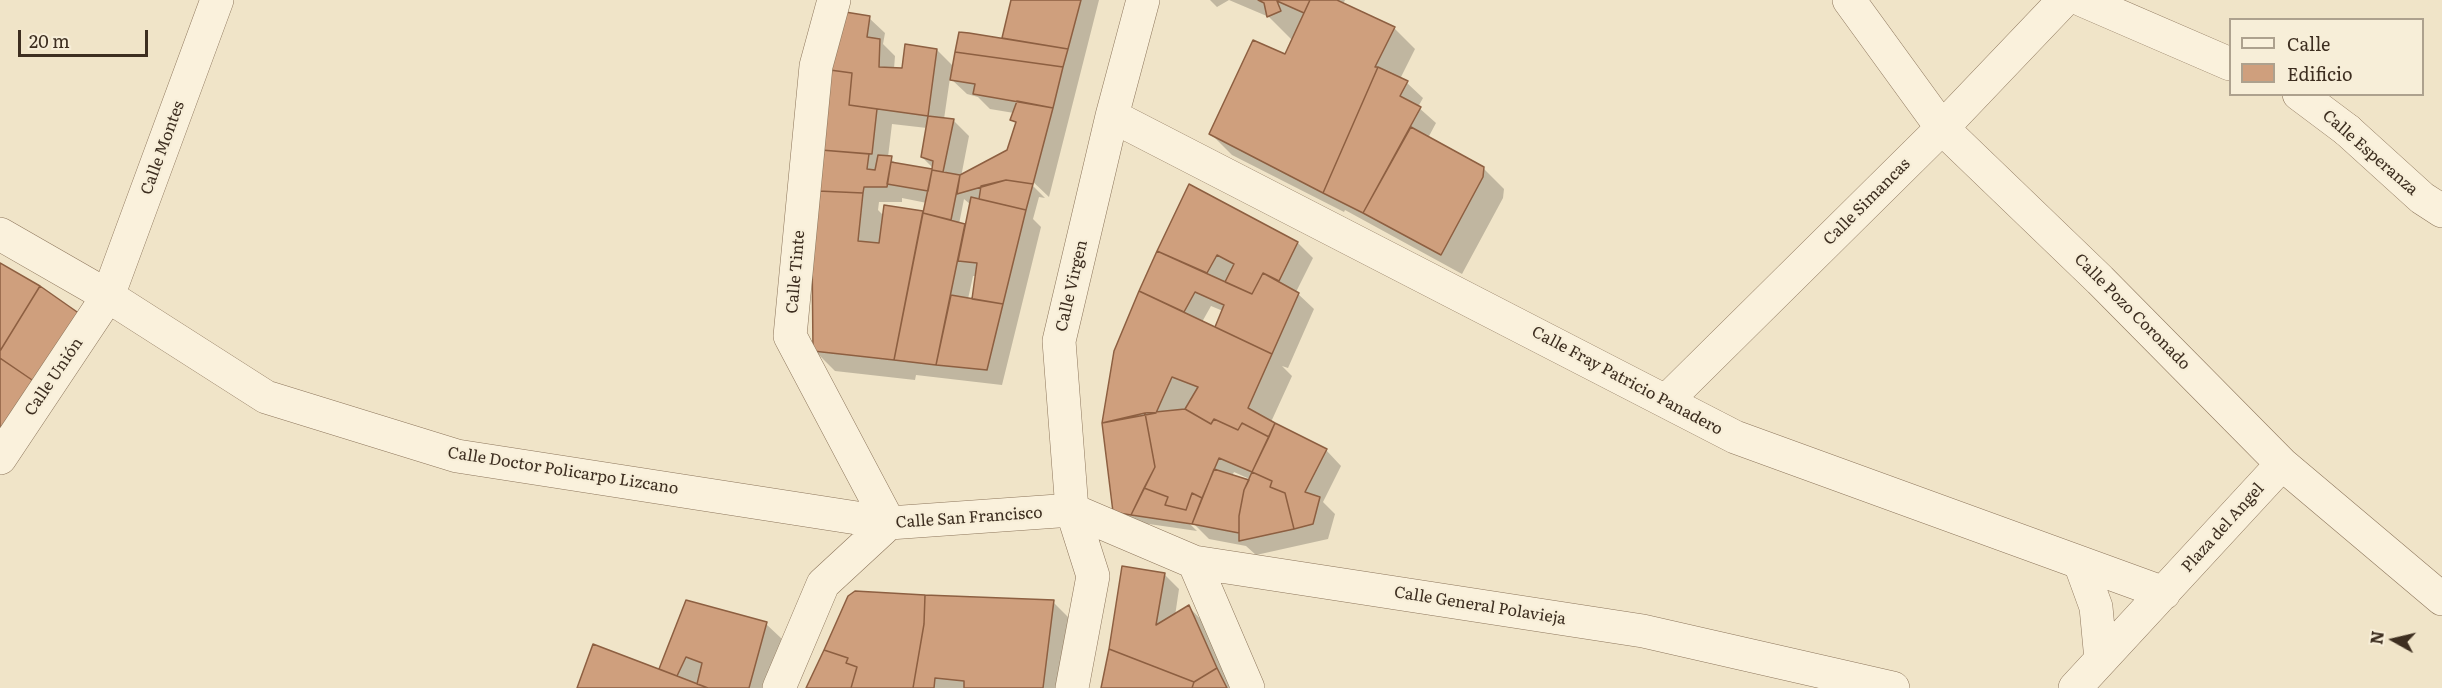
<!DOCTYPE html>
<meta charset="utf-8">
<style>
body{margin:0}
#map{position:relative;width:2442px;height:688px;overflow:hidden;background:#f0e4c8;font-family:Literata,serif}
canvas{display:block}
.legend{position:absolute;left:2229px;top:18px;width:195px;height:78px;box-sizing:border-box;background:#f7eed8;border:2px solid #ada18e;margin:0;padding:8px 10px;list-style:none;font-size:18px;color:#3d2e20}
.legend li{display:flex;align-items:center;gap:12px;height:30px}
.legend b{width:30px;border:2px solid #ada18e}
.north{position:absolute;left:2364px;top:610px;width:60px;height:60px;-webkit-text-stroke:4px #f7eed8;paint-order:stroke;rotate:278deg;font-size:16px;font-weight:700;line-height:24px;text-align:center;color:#3d2e20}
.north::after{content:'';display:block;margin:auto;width:21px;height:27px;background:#3d2e20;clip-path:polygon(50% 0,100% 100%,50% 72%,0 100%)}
.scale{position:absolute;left:18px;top:30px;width:130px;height:27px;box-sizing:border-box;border:3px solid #3d2e20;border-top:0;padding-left:8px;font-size:18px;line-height:21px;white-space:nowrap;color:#3d2e20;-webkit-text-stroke:4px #f7eed8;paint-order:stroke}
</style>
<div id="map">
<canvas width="2442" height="688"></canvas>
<ul class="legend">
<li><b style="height:8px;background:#faf1dc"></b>Calle</li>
<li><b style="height:16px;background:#cf9f7d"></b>Edificio</li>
</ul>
<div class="north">N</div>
<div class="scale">20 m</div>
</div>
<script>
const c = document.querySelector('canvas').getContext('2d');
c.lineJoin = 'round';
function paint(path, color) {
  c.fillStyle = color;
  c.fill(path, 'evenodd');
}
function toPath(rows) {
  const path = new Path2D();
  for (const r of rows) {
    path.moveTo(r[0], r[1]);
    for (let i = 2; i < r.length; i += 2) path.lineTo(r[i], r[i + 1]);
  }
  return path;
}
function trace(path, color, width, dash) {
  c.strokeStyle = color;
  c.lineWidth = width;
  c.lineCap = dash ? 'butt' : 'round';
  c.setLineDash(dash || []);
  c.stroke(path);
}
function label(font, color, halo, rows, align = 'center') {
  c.font = font + ' Literata,serif';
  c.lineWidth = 4.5;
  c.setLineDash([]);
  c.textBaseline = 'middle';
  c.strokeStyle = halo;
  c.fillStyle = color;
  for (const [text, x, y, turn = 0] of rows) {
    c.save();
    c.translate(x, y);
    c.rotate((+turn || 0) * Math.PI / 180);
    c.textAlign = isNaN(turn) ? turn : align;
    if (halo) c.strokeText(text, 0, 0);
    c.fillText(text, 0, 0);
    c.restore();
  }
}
const shadow = toPath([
 [1012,0,1099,0,1049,197,1029,178,1027,180,1045,198,1039,197,1033,219,1041,227,1002,385,916,375,915,380,835,371,814,350,813,248,832,61,869,18,885,33,883,44,895,56,894,69,903,70,937,50,954,67,1003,40],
 [950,78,967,94,978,97,990,109,1014,113,1012,120,1017,124,1008,151,961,177,969,136,954,121,944,119],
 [892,124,927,128,922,157,936,171,898,165,888,157],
 [902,198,927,203,924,215,923,213,884,216,878,210,879,202,902,202],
 [964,199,971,205,966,225,959,224],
 [973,276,977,276,973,300,968,299],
 [1210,0,1229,0,1217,7],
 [1229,0,1345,0,1343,4,1394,28,1415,49,1400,79,1407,83,1423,98,1418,107,1436,123,1428,138,1483,168,1504,189,1503,198,1462,274,1345,210,1344,212,1232,155,1211,134,1286,56,1293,41,1269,17],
 [1190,186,1298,243,1313,258,1296,292,1314,309,1288,368,1282,366,1292,376,1271,422,1326,450,1341,466,1323,502,1335,514,1328,539,1256,555,1246,546,1209,539,1188,518,1186,520,1197,531,1149,524,1147,529,1115,511,1116,351],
 [1211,306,1223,311,1216,329,1202,322],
 [1234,472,1254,481,1254,483,1232,476],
 [1164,574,1179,589,1175,616,1189,607,1204,623,1234,688,1103,688],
 [687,602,766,624,782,639,768,688,578,688,660,671],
 [1053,602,1074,623,1065,688,808,688]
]);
const building = toPath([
 [1011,0,1081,0,1068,49,1002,38,1011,0],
 [1258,0,1310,0,1304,13,1277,1,1281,11,1267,17,1264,3,1258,0],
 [1310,0,1337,0,1395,27,1375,67,1378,67,1323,193,1209,134,1253,40,1285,54,1310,0],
 [839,11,870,16,867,37,880,39,879,67,902,68,905,44,937,49,928,116,849,105,852,73,830,70,839,11],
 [959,32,969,33,1068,49,1063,67,955,52,959,32],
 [955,52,1063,67,1053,108,973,94,975,84,950,80,955,52],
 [1378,67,1408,81,1400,96,1421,107,1363,213,1323,193,1378,67],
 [830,70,852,73,849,105,877,109,872,154,821,150,830,70],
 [1017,101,1053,108,1033,184,1006,180,957,194,960,175,1007,150,1016,122,1010,120,1017,101],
 [928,116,954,119,943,172,932,170,928,191,887,184,891,162,932,169,933,161,921,157,928,116],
 [1411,127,1484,167,1483,177,1441,255,1363,213,1411,127],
 [821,150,869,154,867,169,875,170,878,155,892,156,887,187,864,187,863,193,818,191,821,150],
 [932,170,960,175,951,220,923,213,932,170],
 [1006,180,1033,184,1026,210,979,199,981,186,1006,180],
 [1189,184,1298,242,1279,281,1263,273,1252,294,1225,282,1234,264,1217,255,1207,273,1157,251,1189,184],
 [818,191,863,193,858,241,879,243,884,205,923,211,894,360,813,351,812,248,818,191],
 [971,197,1026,210,1003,304,972,299,977,263,958,261,971,197],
 [923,213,965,224,936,365,894,360,923,213],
 [1157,251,1252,294,1263,273,1299,293,1272,354,1215,327,1224,305,1195,292,1184,312,1139,291,1157,251],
 [0,263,40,286,0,351,0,263],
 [40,286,80,314,38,384,0,358,0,351,40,286],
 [1139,291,1272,354,1248,408,1275,423,1269,437,1242,423,1238,430,1214,419,1211,424,1185,409,1198,387,1172,377,1156,413,1102,423,1114,351,1139,291],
 [951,295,1003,304,987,370,936,365,951,295],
 [0,358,38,384,0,439,0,358],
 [1185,409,1211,424,1214,419,1238,430,1242,423,1269,437,1252,472,1219,458,1202,498,1192,493,1186,510,1165,505,1168,497,1144,488,1155,467,1145,413,1185,409],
 [1145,413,1155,467,1131,515,1113,512,1102,423,1145,413],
 [1275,423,1327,449,1305,492,1320,497,1313,524,1294,529,1285,493,1270,487,1272,481,1252,472,1275,423],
 [1214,469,1249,480,1244,490,1239,516,1239,533,1192,524,1214,469],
 [1252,472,1272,481,1270,487,1285,493,1294,529,1239,541,1239,516,1244,490,1252,472],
 [1144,488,1168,497,1165,505,1186,510,1192,493,1202,498,1192,524,1131,515,1144,488],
 [1122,566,1165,573,1156,625,1189,605,1217,668,1194,682,1109,649,1122,566],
 [855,591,925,595,924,624,913,688,851,688,857,667,846,663,848,658,824,650,848,596,855,591],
 [925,595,1054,600,1043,688,964,688,964,681,935,678,934,688,913,688,924,624,925,595],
 [686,600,767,622,749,688,708,688,697,684,702,663,686,657,677,676,659,669,686,600],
 [593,644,677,676,708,688,577,688,593,644],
 [1109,649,1194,682,1192,688,1101,688,1109,649],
 [824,650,848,658,846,663,857,667,851,688,806,688,824,650],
 [1217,668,1227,688,1192,688,1194,682,1217,668]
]);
const pedestrian = toPath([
 [2347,130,2422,198,2442,211]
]);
const minor = toPath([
 [834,0,816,66,790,336,889,523],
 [1849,0,1942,128,2100,280,2282,464,2442,599],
 [2082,0,2230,64],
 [2299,94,2347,130],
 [1112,116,1735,437,2164,593],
 [0,234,108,296,266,397,457,456,889,523],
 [1666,401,1942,128,2064,0],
 [0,458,108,296,217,0],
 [1194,562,1248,688],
 [2080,563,2096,607,2101,660],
 [779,688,823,584,889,523,1072,510,1194,562,1643,631,1893,688],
 [1072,688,1093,576,1072,510,1059,341,1112,116,1143,0],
 [2075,688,2282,464]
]);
const streetNames = [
 ["Calle Montes",163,148,-70],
 ["Calle Esperanza",2370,153,41],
 ["Calle Simancas",1867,202,-45],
 ["Calle Tinte",796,272,-85],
 ["Calle Virgen",1072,286,-77],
 ["Calle Pozo Coronado",2132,312,45],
 ["Calle Unión",54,377,-56],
 ["Calle Fray Patricio Panadero",1627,381,28],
 ["Calle Doctor Policarpo Lizcano",563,471,9],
 ["Calle San Francisco",969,518,-4],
 ["Plaza del Angel",2223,528,-48],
 ["Calle General Polavieja",1480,606,9]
];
paint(shadow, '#0003');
paint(building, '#cf9f7d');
trace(building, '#8d5f41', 1.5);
trace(pedestrian, '#8d765c', 34);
trace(minor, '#8d765c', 34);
trace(pedestrian, '#faf1dc', 33);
trace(minor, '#faf1dc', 33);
label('16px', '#3d2e20', '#f7eed8', streetNames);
</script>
